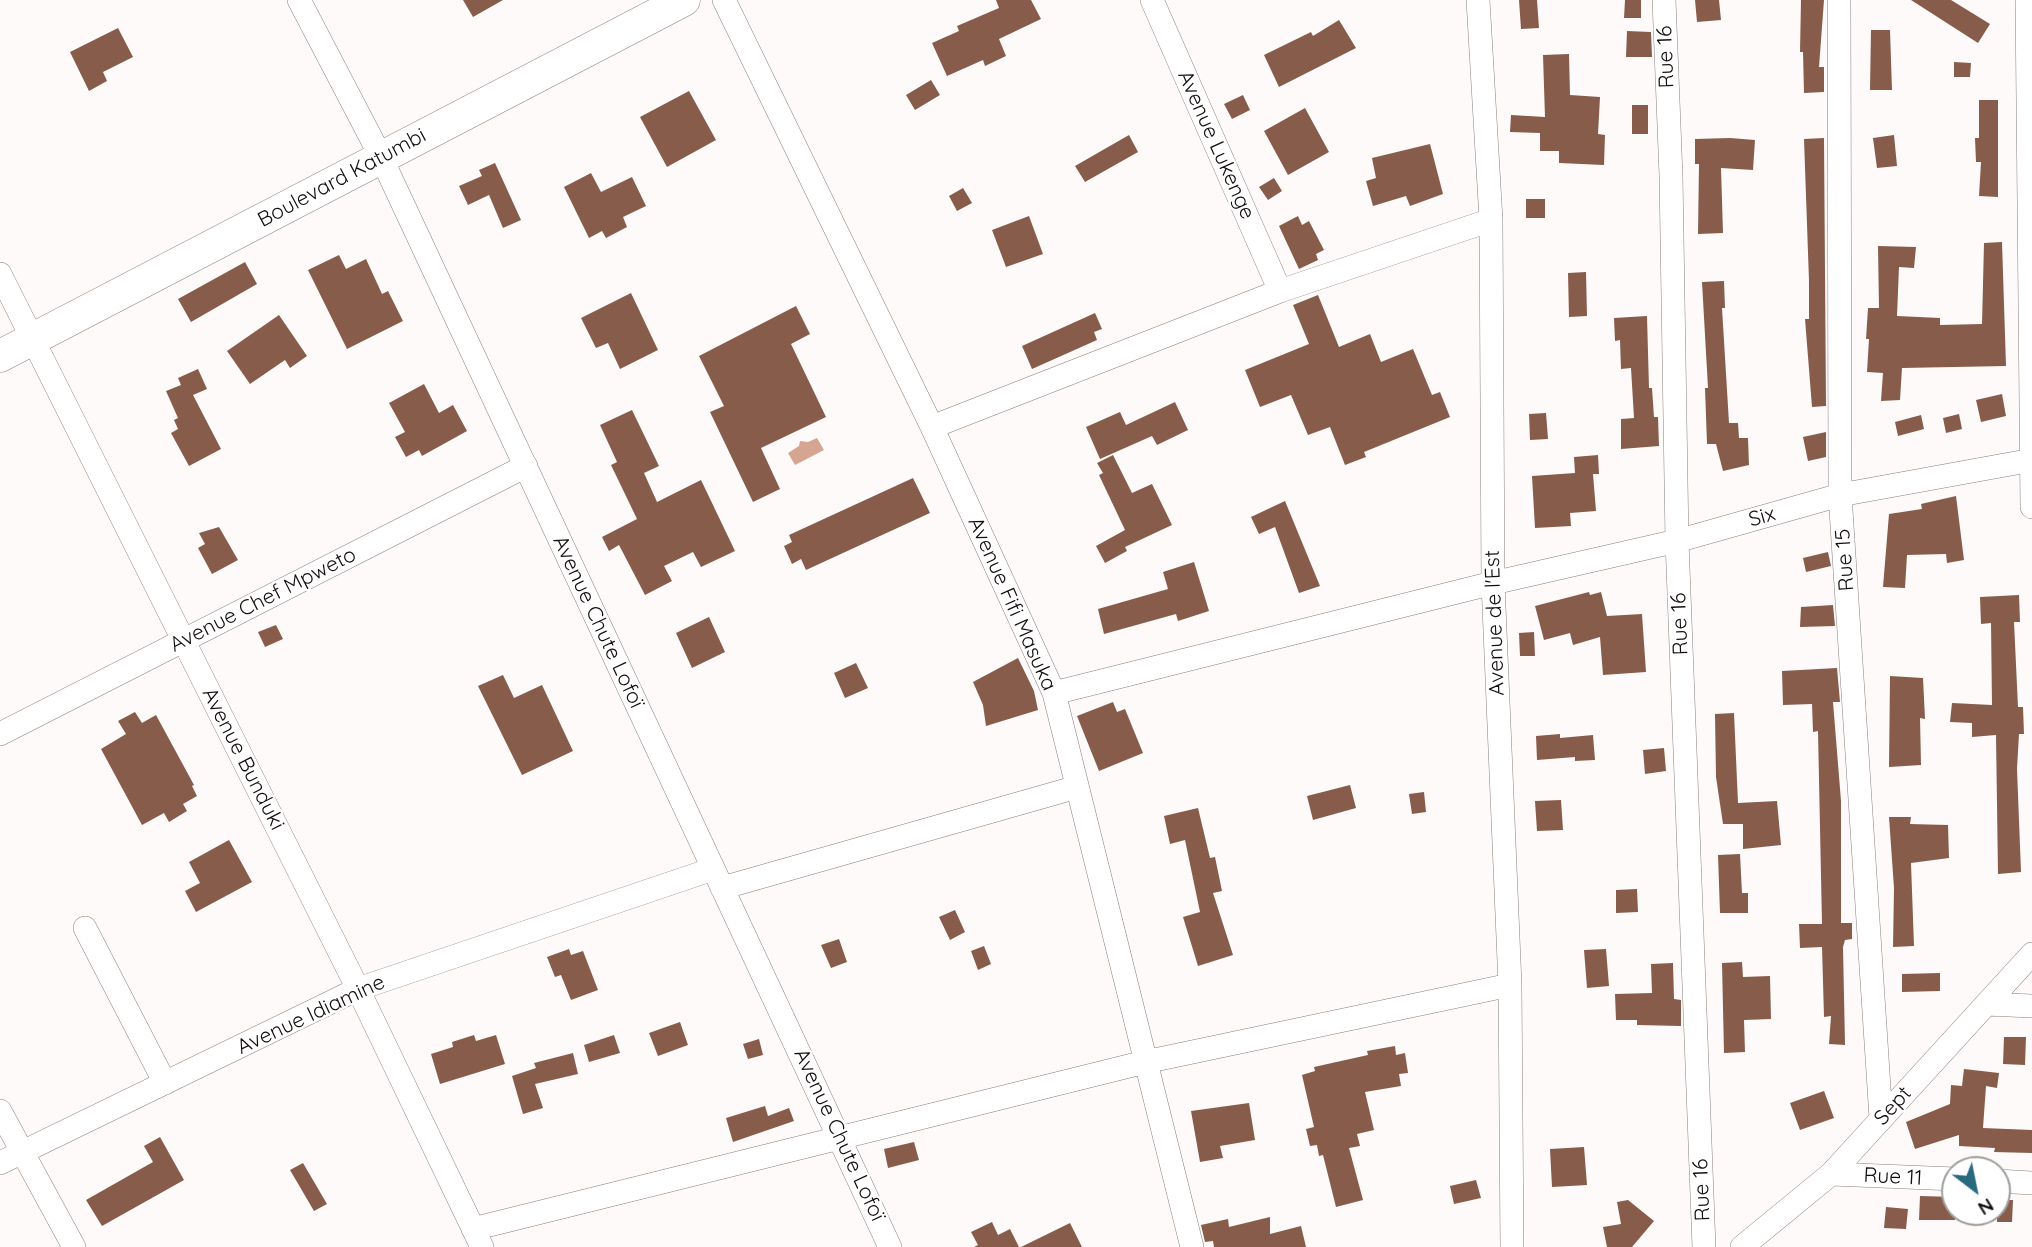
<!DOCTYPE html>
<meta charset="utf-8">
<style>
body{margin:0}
#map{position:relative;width:2032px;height:1247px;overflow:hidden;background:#fefaf9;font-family:Quicksand,sans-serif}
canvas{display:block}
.north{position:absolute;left:1941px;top:1156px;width:70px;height:70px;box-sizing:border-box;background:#fff;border:2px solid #a09f9e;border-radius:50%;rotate:148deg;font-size:19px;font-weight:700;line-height:28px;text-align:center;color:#120e0d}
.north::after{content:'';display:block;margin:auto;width:24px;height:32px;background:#296a7e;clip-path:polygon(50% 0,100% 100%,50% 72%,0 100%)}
</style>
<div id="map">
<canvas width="2032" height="1247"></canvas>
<div class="north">N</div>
</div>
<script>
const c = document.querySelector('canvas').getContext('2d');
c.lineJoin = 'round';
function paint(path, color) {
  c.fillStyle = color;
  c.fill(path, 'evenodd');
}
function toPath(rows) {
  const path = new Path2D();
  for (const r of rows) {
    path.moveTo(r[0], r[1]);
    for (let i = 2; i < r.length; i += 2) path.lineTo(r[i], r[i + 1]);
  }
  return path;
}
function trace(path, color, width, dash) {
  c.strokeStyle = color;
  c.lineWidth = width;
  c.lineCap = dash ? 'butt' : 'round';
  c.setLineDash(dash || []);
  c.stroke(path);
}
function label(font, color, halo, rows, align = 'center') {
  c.font = font + ' Quicksand,sans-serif';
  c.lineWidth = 5;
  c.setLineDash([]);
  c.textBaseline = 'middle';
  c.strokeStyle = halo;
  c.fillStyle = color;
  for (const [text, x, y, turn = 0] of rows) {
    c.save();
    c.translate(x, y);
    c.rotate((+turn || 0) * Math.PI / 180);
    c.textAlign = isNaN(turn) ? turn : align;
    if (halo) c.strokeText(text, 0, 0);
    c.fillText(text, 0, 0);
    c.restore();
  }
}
const water = toPath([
 [817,438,824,450,795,465,788,453,799,446,800,441,808,442]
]);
const building = toPath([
 [463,0,503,0,473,17],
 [996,0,1031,0,1041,19,999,39,1006,56,985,66,983,60,947,76,932,43,959,31,957,26,999,8],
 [1519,0,1537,0,1539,28,1521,29],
 [1625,0,1641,0,1641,18,1624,18],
 [1695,0,1719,0,1721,20,1697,22],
 [1801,0,1824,0,1819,67,1824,67,1824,92,1804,93,1803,52,1800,52],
 [1911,0,1951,0,1990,24,1978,43],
 [1339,20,1356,48,1279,87,1264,55,1311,32,1313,36],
 [118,28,133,57,103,72,107,81,89,91,70,52],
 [1871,30,1890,30,1892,90,1870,90],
 [1627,31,1651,32,1652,57,1626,57],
 [1569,54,1570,95,1600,97,1598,134,1605,135,1604,165,1559,163,1559,151,1540,151,1540,133,1510,132,1511,115,1545,117,1543,55],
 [1954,62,1971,63,1970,77,1954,77],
 [931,80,940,95,915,110,906,95],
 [689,91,716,140,667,167,640,117],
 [1243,95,1250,110,1232,119,1224,104],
 [1979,100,1998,100,1998,197,1979,196,1981,162,1976,162,1975,138,1979,138],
 [1632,105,1648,105,1648,134,1632,134],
 [1305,108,1329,152,1288,175,1264,131],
 [1129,135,1138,152,1085,182,1075,166],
 [1894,135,1897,166,1877,168,1873,138],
 [1730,138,1755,140,1753,170,1721,168,1723,233,1698,234,1699,164,1695,164,1695,139],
 [1824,138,1826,406,1812,407,1805,319,1809,319,1809,281,1804,139],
 [1430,144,1443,194,1410,206,1406,196,1373,206,1366,181,1376,178,1372,158],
 [495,163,521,220,503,228,489,195,468,205,459,186,482,176,479,170],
 [591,173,601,192,632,177,646,206,623,217,627,227,606,238,602,231,589,238,564,187],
 [1274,178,1282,191,1268,200,1259,187],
 [963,188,972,203,957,211,949,196],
 [1526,199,1545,199,1545,218,1526,218],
 [1029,216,1043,254,1006,267,992,230],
 [1298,216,1302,225,1309,221,1324,250,1316,254,1318,260,1299,269,1279,226],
 [2002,242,2006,366,1902,368,1900,400,1881,401,1883,373,1867,372,1869,339,1866,339,1868,308,1879,308,1878,246,1916,247,1914,268,1899,267,1897,316,1940,318,1940,325,1982,324,1984,243],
 [339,255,346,269,366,259,382,294,388,291,403,321,347,349,308,270],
 [245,262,257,284,191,322,178,299],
 [1586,272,1587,316,1569,317,1568,273],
 [1724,281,1725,308,1722,308,1729,423,1738,423,1739,438,1748,438,1749,465,1723,471,1716,444,1707,444,1705,388,1708,388,1702,282],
 [631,293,658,350,620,369,608,343,596,348,581,318],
 [1318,295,1339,347,1370,334,1381,362,1413,349,1432,395,1440,392,1450,417,1364,452,1366,457,1345,465,1330,427,1308,435,1291,395,1260,407,1245,370,1309,344,1293,305],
 [796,306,810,334,791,344,826,417,761,448,780,489,753,502,710,412,724,406,699,356],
 [1095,313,1102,329,1094,332,1097,340,1032,369,1022,346],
 [279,315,307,356,290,368,285,360,250,384,227,351],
 [1647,316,1649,388,1652,388,1654,417,1658,417,1659,446,1621,449,1621,419,1634,418,1631,368,1621,369,1620,340,1615,341,1614,318],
 [198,369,207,389,193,395,221,449,189,466,171,433,178,429,174,420,178,418,166,391,181,385,178,378],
 [424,384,439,413,453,405,467,431,422,456,419,450,406,457,395,437,405,432,389,403],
 [2002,394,2006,416,1981,422,1976,400],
 [1175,402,1188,430,1157,445,1152,436,1100,459,1086,427,1120,412,1126,425],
 [632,410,659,466,644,473,657,502,701,480,735,551,701,567,693,552,664,566,672,581,645,595,619,545,609,551,602,537,637,519,611,465,617,462,600,425],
 [1546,413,1548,439,1530,440,1529,414],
 [1959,414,1962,429,1946,433,1943,418],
 [1921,415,1924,429,1898,436,1895,422],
 [1826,432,1826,457,1808,461,1803,437],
 [1113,455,1132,493,1152,484,1172,525,1125,547,1127,551,1105,563,1096,546,1125,530,1099,475,1103,473,1097,463],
 [1598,455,1599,474,1593,474,1596,511,1570,513,1571,526,1535,528,1532,476,1575,473,1574,457],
 [913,478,930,513,806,570,801,559,792,564,784,546,792,542,789,535],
 [1956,496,1964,560,1947,563,1946,554,1907,555,1905,588,1883,587,1889,514,1922,509,1921,504],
 [1285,501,1320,586,1299,593,1275,527,1259,534,1251,517],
 [219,527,238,560,212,574,198,548,205,544,199,533],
 [1828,552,1831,566,1806,572,1803,558],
 [1194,562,1209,611,1178,621,1176,614,1104,634,1098,609,1168,589,1163,572],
 [1589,592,1590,595,1601,592,1607,616,1642,614,1646,672,1603,675,1600,637,1573,645,1570,633,1544,640,1535,606],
 [2019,595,2020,622,2014,622,2018,707,2023,707,2024,734,2019,734,2017,769,2021,872,1998,874,1996,735,1972,737,1972,723,1950,722,1952,703,1992,705,1991,623,1981,624,1980,597],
 [1833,605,1835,626,1800,627,1801,607],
 [709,617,725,652,692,668,676,633],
 [276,625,283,639,265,647,258,632],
 [1534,632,1535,656,1520,656,1519,633],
 [1018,658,1034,691,1038,710,986,726,983,705,973,682],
 [856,663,868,688,845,698,834,673],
 [1837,668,1840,702,1833,702,1841,801,1841,923,1852,923,1852,939,1845,940,1843,947,1845,1045,1829,1044,1831,1016,1824,1017,1822,947,1800,948,1799,924,1822,924,1818,731,1813,732,1812,704,1783,705,1782,671],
 [503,675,514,698,542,685,573,751,522,775,478,686],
 [1890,676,1923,678,1925,719,1920,718,1921,765,1889,767],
 [1113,702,1117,712,1125,709,1143,753,1099,771,1077,716],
 [135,712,142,723,156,715,194,785,192,786,197,796,183,804,187,811,169,822,164,813,142,825,101,749,126,734,118,721],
 [1734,713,1738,803,1777,801,1781,845,1743,849,1743,824,1723,824,1716,777,1715,714],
 [1560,734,1560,738,1593,735,1595,760,1575,761,1575,757,1537,760,1536,736],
 [1664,748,1666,771,1645,774,1643,750],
 [1350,785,1356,808,1313,820,1307,796],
 [1424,792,1426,812,1412,814,1409,794],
 [1561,800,1563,830,1537,831,1535,801],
 [1198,808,1210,858,1215,857,1222,891,1213,893,1233,955,1198,966,1183,917,1200,912,1185,840,1170,844,1164,816],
 [1889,817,1911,817,1910,824,1948,825,1949,858,1911,863,1914,946,1893,947,1894,888],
 [229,840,252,882,196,912,185,891,200,883,189,862],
 [1740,854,1742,893,1748,893,1748,913,1720,913,1718,855],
 [1637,889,1638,912,1616,913,1616,890],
 [955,910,965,932,950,940,939,917],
 [839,939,847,962,831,968,821,945],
 [984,946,991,964,978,970,971,951],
 [569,949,571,955,583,951,598,990,571,1000,561,975,555,977,547,957],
 [1606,949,1609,986,1587,988,1584,950],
 [1742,962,1743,977,1770,976,1771,1019,1744,1020,1745,1052,1724,1053,1722,963],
 [1673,963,1674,999,1681,1000,1681,1026,1637,1025,1637,1020,1616,1020,1615,994,1652,993,1651,964],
 [1940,973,1940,991,1902,992,1902,974],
 [680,1022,688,1045,658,1056,649,1033],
 [474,1035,476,1041,496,1035,505,1064,440,1084,431,1054,453,1047,452,1042],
 [614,1035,620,1053,589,1062,584,1045],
 [2004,1037,2026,1037,2025,1065,2003,1064],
 [759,1039,763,1055,748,1059,743,1044],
 [1395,1046,1396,1055,1405,1053,1408,1073,1399,1074,1401,1086,1365,1092,1374,1130,1357,1134,1360,1146,1349,1148,1363,1200,1336,1207,1323,1155,1319,1156,1317,1145,1310,1146,1306,1129,1314,1127,1302,1075,1315,1071,1314,1067,1368,1055,1367,1051],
 [573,1053,578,1074,535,1084,543,1108,523,1114,512,1076,536,1068,534,1063],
 [1964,1069,1999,1073,1997,1088,1986,1086,1983,1128,2032,1130,2032,1153,1994,1152,1995,1148,1959,1146,1959,1135,1915,1149,1906,1122,1950,1104,1951,1085,1962,1086],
 [1824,1091,1834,1118,1800,1130,1790,1103],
 [1249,1103,1255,1140,1220,1146,1223,1158,1200,1162,1191,1111],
 [765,1106,768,1116,789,1108,794,1121,733,1142,726,1118],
 [160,1137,184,1180,102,1226,86,1200,153,1162,144,1146],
 [914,1142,919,1160,888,1168,884,1149],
 [1584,1147,1587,1185,1552,1187,1550,1149],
 [303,1163,327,1204,314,1211,290,1170],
 [1476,1180,1481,1198,1454,1204,1450,1186],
 [1920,1196,1955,1197,1955,1220,1919,1220],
 [1628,1200,1654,1221,1632,1247,1607,1247,1603,1227,1621,1224,1617,1202],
 [1997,1200,2013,1200,2012,1222,1997,1222],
 [1886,1207,1908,1209,1906,1229,1884,1228],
 [1270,1217,1270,1234,1301,1226,1306,1247,1214,1247,1213,1241,1205,1242,1201,1225,1228,1219,1229,1227],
 [992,1222,998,1235,1010,1229,1019,1247,974,1247,978,1245,971,1232],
 [1070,1223,1082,1247,1021,1247]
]);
const street = toPath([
 [299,0,381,157,890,1247],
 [724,0,932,427,1054,693,1192,1247],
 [1152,0,1280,291],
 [1478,0,1491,220,1493,583,1510,985,1512,1247],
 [1664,0,1671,176,1677,541,1704,1247],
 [1839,0,1840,495,1881,1118],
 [2027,0,2032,507],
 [0,274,358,989,482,1247],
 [932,427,1280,291,1491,220],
 [1054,693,1493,583,1677,541,1840,495,2032,460],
 [0,734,526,466],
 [722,888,1077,787],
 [85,928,165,1083],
 [1986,1004,2032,1006],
 [0,1111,74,1247],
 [0,1163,358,989,713,869],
 [1831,1174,1955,1179],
 [1997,1181,2032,1183],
 [473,1229,1145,1062,1510,985],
 [1742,1247,1831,1174,2032,954]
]);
const secondary = toPath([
 [0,356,684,0]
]);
const streetNames = [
 ["Rue 16",1666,57,-92],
 ["Avenue Lukenge",1216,145,66],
 ["Boulevard Katumbi",342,178,-28],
 ["Six",1762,517,-16],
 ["Rue 15",1845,560,-94],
 ["Avenue Chef Mpweto",263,600,-27],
 ["Avenue Fifi Masuka",1012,604,66],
 ["Avenue Chute Lofoï",598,622,65],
 ["Avenue de l'Est",1495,623,-92],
 ["Rue 16",1680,624,-92],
 ["Avenue Bunduki",243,759,63],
 ["Avenue Idiamine",311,1015,-25],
 ["Sept",1893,1106,-48],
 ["Avenue Chute Lofoï",839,1135,65],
 ["Rue 11",1893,1177,3],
 ["Rue 16",1702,1190,-92]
];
paint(water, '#d6a592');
paint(building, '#885c4b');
trace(street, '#8a817e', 24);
trace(secondary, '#8a817e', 33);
trace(street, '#fff', 23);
trace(secondary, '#fff', 32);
label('21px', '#120e0d', '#fff', streetNames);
</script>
